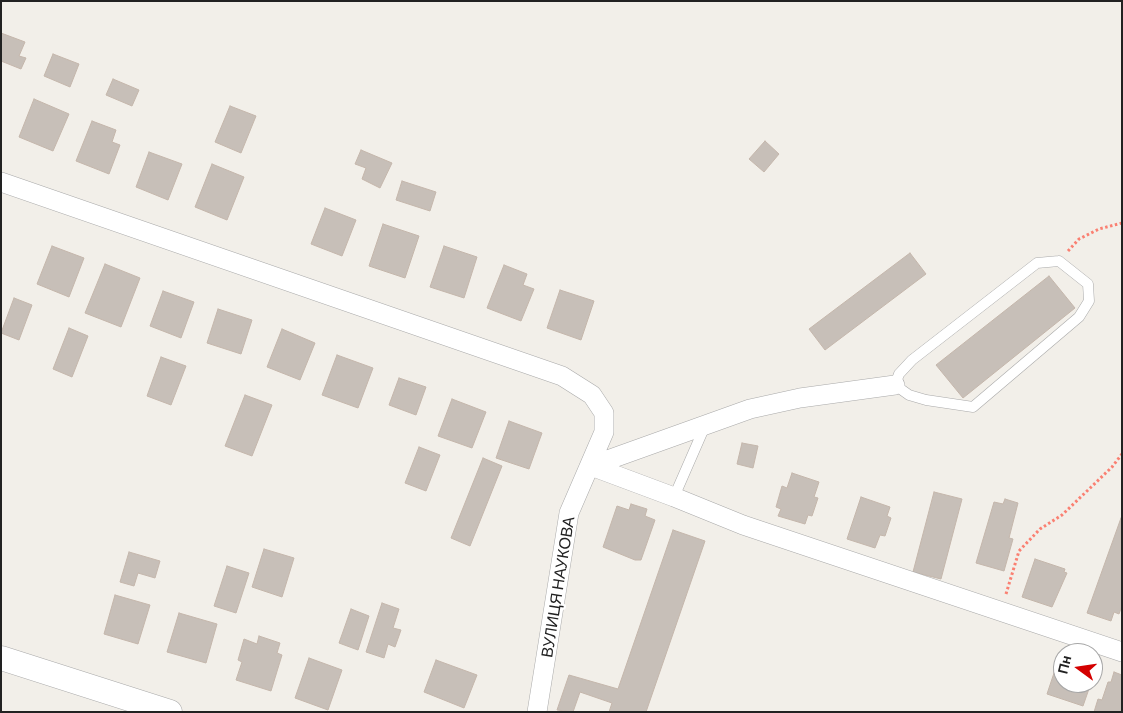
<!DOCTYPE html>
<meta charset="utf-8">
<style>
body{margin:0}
#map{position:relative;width:1123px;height:713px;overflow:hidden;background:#f2efe9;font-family:Barlow,sans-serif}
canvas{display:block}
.frame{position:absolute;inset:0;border:2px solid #222;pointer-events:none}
.north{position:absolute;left:1053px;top:643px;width:50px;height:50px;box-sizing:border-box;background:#fff;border:1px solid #a7a7a7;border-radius:50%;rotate:284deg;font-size:14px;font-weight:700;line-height:20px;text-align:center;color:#222}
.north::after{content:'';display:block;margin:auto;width:18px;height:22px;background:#d40000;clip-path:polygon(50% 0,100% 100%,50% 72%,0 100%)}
</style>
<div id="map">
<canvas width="1123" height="713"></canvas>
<div class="frame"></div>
<div class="north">Пн</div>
</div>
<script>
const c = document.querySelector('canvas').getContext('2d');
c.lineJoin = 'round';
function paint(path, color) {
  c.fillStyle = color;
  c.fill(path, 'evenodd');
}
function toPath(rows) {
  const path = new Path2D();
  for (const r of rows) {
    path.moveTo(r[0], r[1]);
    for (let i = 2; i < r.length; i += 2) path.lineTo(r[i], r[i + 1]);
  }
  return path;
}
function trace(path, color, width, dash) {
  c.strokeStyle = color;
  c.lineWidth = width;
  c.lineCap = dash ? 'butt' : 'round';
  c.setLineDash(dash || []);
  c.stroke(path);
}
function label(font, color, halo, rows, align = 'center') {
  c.font = font + ' Barlow,sans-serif';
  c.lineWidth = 4.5;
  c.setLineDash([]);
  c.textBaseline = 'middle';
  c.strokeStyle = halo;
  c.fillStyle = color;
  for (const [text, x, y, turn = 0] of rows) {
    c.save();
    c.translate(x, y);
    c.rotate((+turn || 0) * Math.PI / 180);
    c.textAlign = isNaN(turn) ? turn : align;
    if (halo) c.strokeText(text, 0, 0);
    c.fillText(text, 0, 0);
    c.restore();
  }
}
const building = toPath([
 [1,33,25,42,19,56,26,58,21,69,1,61,1,33],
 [53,54,79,64,70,87,44,76,53,54],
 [113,79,139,90,132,106,106,95,113,79],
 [34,99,69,114,53,151,19,137,34,99],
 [230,106,256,116,241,153,215,142,230,106],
 [92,121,116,130,112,142,120,145,109,174,76,161,92,121],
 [765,141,779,154,764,172,749,159,765,141],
 [361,150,392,163,380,188,362,179,366,168,355,164,361,150],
 [149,152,182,164,168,200,136,187,149,152],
 [212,164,244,177,227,220,195,207,212,164],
 [402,181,436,192,430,211,396,200,402,181],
 [325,208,356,220,342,256,311,244,325,208],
 [383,224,419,236,405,278,369,266,383,224],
 [52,246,84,258,69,297,37,284,52,246],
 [444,246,477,257,464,298,430,287,444,246],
 [910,253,926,274,825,350,809,329,910,253],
 [105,264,140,278,121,327,85,313,105,264],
 [504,265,527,274,523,285,534,289,521,321,487,308,504,265],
 [1049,276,1075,308,963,398,936,365,1049,276],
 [560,290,594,301,581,340,547,328,560,290],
 [163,291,194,302,181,338,150,326,163,291],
 [14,298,32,305,19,340,1,333,14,298],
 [218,309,252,320,241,354,207,343,218,309],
 [69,328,88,336,72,377,53,369,69,328],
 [282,329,315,343,300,380,267,367,282,329],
 [337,355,373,368,358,408,322,395,337,355],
 [161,357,186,366,171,405,147,396,161,357],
 [399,378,426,387,416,415,389,405,399,378],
 [245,395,272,405,252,456,225,446,245,395],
 [452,399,486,412,472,448,438,436,452,399],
 [509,421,542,433,529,469,496,458,509,421],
 [742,443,758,446,753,468,737,464,742,443],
 [419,447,440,455,426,491,405,483,419,447],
 [483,458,502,466,470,546,451,538,483,458],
 [792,473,819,482,814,497,818,498,812,516,808,515,805,524,778,516,781,509,776,507,782,486,787,488,792,473],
 [934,492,962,499,941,579,913,572,934,492],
 [861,497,890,507,887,516,891,518,885,536,880,535,875,548,847,539,861,497],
 [1005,499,1018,503,1009,538,1013,539,1004,571,976,563,994,502,1003,504,1005,499],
 [631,504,647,509,645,516,655,520,641,560,635,560,603,547,617,506,629,510,631,504],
 [1121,518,1122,606,1119,614,1114,612,1111,621,1087,613,1121,518],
 [673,530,705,541,646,712,609,712,612,703,580,692,573,712,557,710,569,675,618,689,673,530],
 [264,549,294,558,282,597,252,587,264,549],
 [129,552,160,561,155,578,138,573,134,586,120,582,129,552],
 [1035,559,1065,569,1064,572,1067,573,1052,607,1022,597,1035,559],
 [227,566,249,573,236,613,214,606,227,566],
 [115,595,150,605,138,644,104,634,115,595],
 [382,603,399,609,393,628,401,630,395,647,388,644,384,658,366,652,382,603],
 [351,609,369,616,358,650,339,643,351,609],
 [179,613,217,624,206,663,167,652,179,613],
 [259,636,280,643,277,653,282,655,271,691,236,680,242,662,238,660,244,639,257,644,259,636],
 [309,658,342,670,328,710,295,698,309,658],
 [436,660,477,675,464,708,424,692,436,660],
 [1057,664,1063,666,1063,683,1091,683,1083,706,1047,694,1057,664],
 [1114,672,1122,675,1122,712,1094,712,1098,699,1102,700,1108,682,1111,682,1114,672]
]);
const path = toPath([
 [1068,251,1079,239,1099,229,1122,223],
 [1006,594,1019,551,1040,529,1062,515,1112,467,1122,454]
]);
const service = toPath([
 [1059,261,1088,284,1089,301,1079,317,973,407,926,400,909,395,895,385,899,374,912,360,1037,263,1059,261],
 [674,497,705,426]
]);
const minor = toPath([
 [1,182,562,376,592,395,604,413,604,432,569,513,537,712],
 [591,466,674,497,743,525,1122,652],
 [591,466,750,409,800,398,895,385]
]);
const tertiary = toPath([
 [1,658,170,712]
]);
const streetNames = [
 ["ВУЛИЦЯ НАУКОВА",558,587,-81]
];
paint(building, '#c7bfb8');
trace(building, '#c4b6ab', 1);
trace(service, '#a9a9a9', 11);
trace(minor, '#a9a9a9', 20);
trace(tertiary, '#a9a9a9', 25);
trace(path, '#fa8072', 3, [2.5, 2.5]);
trace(service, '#fff', 10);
trace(minor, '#fff', 19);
trace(tertiary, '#fff', 24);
label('16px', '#222', '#fff', streetNames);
</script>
